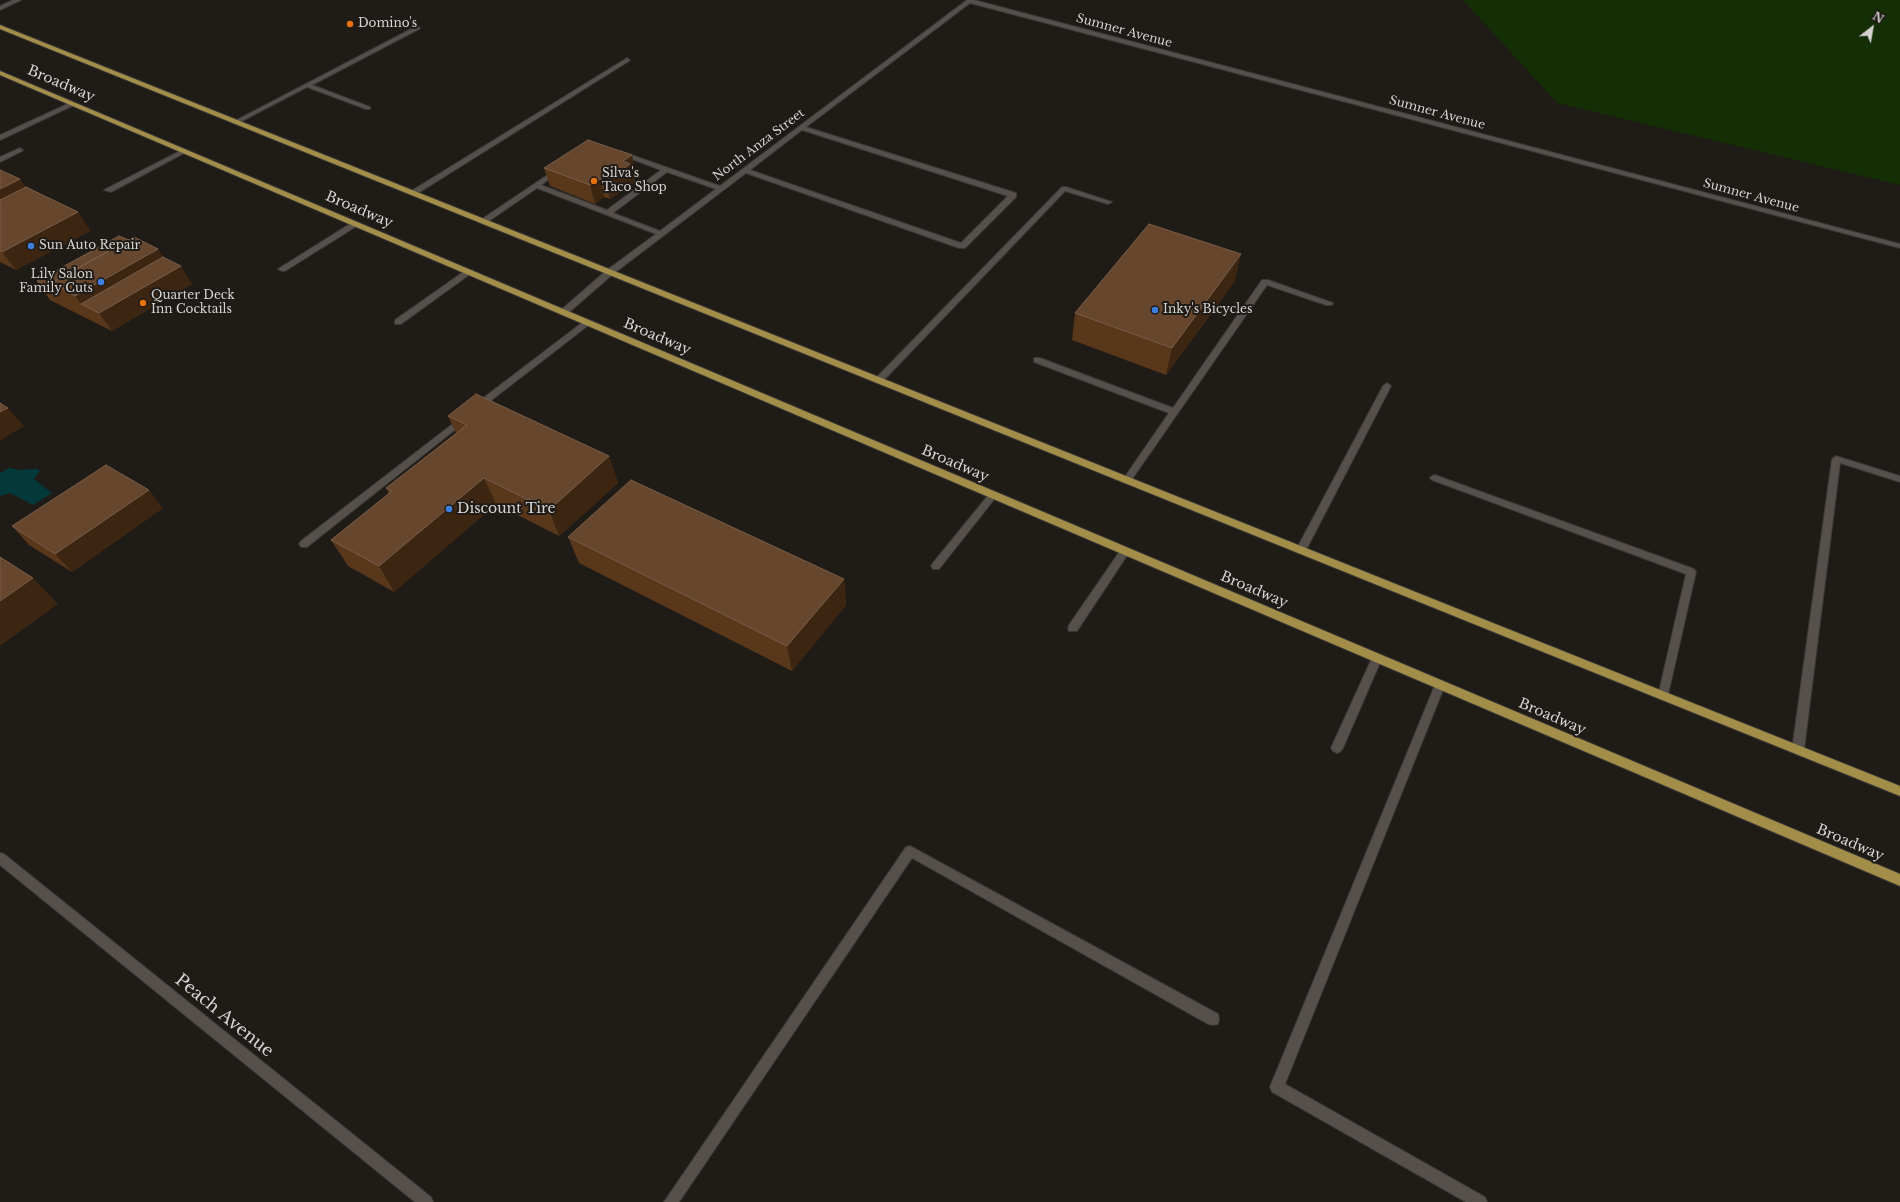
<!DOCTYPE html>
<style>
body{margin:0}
#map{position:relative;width:1900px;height:1202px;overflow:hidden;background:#1f1b17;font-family:"Libre Baskerville",serif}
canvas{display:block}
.north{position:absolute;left:1852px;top:8px;width:40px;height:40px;-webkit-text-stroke:3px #1f1b17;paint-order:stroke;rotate:31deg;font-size:11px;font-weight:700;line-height:16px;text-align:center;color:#d6d2d0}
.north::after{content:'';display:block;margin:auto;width:14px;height:18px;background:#d6d2d0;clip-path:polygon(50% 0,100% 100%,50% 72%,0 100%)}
</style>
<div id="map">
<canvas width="1900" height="1202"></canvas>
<div class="north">N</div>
</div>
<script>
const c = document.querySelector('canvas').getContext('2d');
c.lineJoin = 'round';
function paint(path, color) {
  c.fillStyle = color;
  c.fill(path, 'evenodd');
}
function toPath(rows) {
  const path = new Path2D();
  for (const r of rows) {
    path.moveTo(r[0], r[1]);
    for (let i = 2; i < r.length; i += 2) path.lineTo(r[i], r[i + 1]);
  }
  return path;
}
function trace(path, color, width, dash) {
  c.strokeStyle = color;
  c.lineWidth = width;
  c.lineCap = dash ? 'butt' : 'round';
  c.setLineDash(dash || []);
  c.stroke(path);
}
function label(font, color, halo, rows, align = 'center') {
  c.font = font + ' "Libre Baskerville",serif';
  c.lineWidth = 4;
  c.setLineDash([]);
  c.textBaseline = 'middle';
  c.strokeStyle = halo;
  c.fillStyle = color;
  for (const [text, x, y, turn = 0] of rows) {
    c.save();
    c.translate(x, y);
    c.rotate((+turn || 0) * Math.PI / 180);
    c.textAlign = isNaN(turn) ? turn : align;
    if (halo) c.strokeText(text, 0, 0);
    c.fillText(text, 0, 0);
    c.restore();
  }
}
const green = toPath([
 [1463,0,1900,0,1900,185,1557,103]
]);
const water = toPath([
 [9,468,20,470,37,469,40,471,34,479,52,493,33,505,10,493,0,496,0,473]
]);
const minor = toPath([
 [13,0,21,0,0,10,0,6,13,0],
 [967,0,974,0,1900,244,1900,248,970,3,806,127,1016,193,1016,197,965,248,959,248,746,173,613,274,567,314,561,314,561,310,607,270,656,234,537,188,486,223,479,221,558,168,561,170,560,171,541,185,607,210,661,170,618,154,617,153,620,151,720,186,967,0],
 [802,130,1008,196,961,243,750,170,802,130],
 [667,172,716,189,660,231,613,213,667,172],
 [417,26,420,28,419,29,312,85,370,107,370,109,366,109,307,87,238,123,233,122,417,26],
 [627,58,630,60,629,61,415,195,408,193,627,58],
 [72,102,74,103,74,105,0,140,0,135,72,102],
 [20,148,23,150,22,151,0,162,0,157,20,148],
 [184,149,186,150,186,152,111,192,104,190,184,149],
 [1062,187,1066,187,1112,202,1108,204,1065,191,882,382,876,382,876,378,1062,187],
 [353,222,360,224,285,271,282,271,278,269,353,222],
 [466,270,472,270,473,272,401,324,395,324,395,320,466,270],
 [1262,280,1268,280,1333,303,1332,305,1326,305,1267,285,1130,482,1124,482,1122,480,1124,478,1169,413,1034,362,1034,358,1040,358,1173,408,1262,280],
 [587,319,591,322,590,324,480,409,474,409,473,407,474,405,587,319],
 [1387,383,1391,386,1306,550,1304,553,1298,553,1296,550,1383,386,1387,383],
 [463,416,467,419,466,421,307,547,301,547,299,544,301,541,463,416],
 [1836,456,1900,476,1900,482,1840,463,1804,750,1802,753,1798,755,1794,753,1792,750,1832,459,1836,456],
 [1435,475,1694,569,1696,572,1667,699,1663,700,1659,699,1658,696,1686,574,1432,480,1430,478,1432,476,1435,475],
 [993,492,996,493,998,495,996,497,939,569,933,569,931,566,933,563,990,493,993,492],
 [1125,547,1128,548,1130,551,1128,554,1077,631,1069,631,1068,628,1069,625,1122,548,1125,547],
 [1377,654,1381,655,1382,658,1343,748,1341,751,1337,753,1333,751,1331,748,1372,658,1373,655,1377,654],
 [1440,681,1444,682,1445,685,1285,1084,1485,1197,1487,1202,1466,1202,1272,1092,1270,1087,1435,685,1436,682,1440,681],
 [910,846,1218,1014,1219,1019,1218,1024,1213,1025,1208,1024,912,858,679,1202,664,1202,906,847,910,846],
 [0,853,4,854,431,1197,433,1202,415,1202,0,865,0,853]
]);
const major = toPath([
 [0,25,1900,786,1900,796,0,29,0,25],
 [0,71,1900,874,1900,886,0,75,0,71]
]);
const wall = toPath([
 [544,168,636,174,633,176,635,182,610,199,604,197,595,204,550,186],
 [0,170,26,187,78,212,90,231,16,270,0,262],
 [129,240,158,249,163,257,192,284,112,331,50,300,37,281],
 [1235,281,1166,375,1072,340,1075,313],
 [448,416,609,456,618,483,559,536,496,504,394,592,348,566,331,540,389,494,386,488,456,433],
 [163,508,72,572,29,545,12,526],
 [568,537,844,579,846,605,792,671,579,563]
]);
const shadedWall = toPath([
 [632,155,636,174,633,176,635,182,610,199,606,181,623,161],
 [20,179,38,206,0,225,0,189],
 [600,179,604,197,595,204,590,185],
 [78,212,90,231,16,270,2,252],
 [158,249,172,271,181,266,192,284,112,331,99,313,81,304,75,296],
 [1241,254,1235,281,1166,375,1172,348],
 [8,408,24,426,0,441,0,412],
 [609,456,618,483,559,536,549,510],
 [484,478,496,504,394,592,379,566],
 [149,490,163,508,72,572,55,554],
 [33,578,58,604,0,646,0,601],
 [844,579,846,605,792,671,787,646]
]);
const building = toPath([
 [588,140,632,155,623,161,630,164,606,181,600,179,590,185,544,168,588,140],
 [0,170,20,179,0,189,0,170],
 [26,187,78,212,2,252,0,250,0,200,26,187],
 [1149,224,1241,254,1172,348,1075,313,1149,224],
 [119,236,129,240,51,283,57,291,37,281,119,236],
 [134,237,158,249,75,296,51,283,134,237],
 [163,257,181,266,99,313,81,304,163,257],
 [476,394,609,456,549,510,484,478,379,566,331,540,392,491,386,488,467,425,448,416,476,394],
 [0,403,8,408,0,412,0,403],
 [106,465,149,490,55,554,12,526,106,465],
 [631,480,844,579,787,646,568,537,631,480],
 [0,557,33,578,0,601,0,557]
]);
const markers = [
 [350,24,4,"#e8710a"],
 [594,181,4,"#e8710a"],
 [31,246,4,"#3f7fe0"],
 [101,282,4,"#3f7fe0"],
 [143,303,4,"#e8710a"],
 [1155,310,4,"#3f7fe0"],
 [449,509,4,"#3f7fe0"]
];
const farPoinames = [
 ["Domino's",358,24],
 ["Silva's",602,174],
 ["Taco Shop",602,188],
 ["Sun Auto Repair",39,246],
 ["Lily Salon",93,275,"right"],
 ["Family Cuts",93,289,"right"],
 ["Quarter Deck",151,296],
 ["Inn Cocktails",151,310],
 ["Inky's Bicycles",1163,310]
];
const farStreetnames = [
 ["Sumner Avenue",1124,31,15],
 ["Sumner Avenue",1437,113,15],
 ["North Anza Street",759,145,-37],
 ["Sumner Avenue",1751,196,15]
];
const streetNames = [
 ["Broadway",61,84,23],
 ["Broadway",359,210,23],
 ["Broadway",657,337,23],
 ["Broadway",955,464,23],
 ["Broadway",1254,590,23],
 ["Broadway",1552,717,23],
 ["Broadway",1850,843,23]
];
const poiNames = [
 ["Discount Tire",457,509]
];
const nearStreetnames = [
 ["Peach Avenue",224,1016,39]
];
paint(green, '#142e06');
paint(water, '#04393b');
trace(minor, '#3a3735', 2);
trace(major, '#3a3735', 2);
paint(minor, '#55504c');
paint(major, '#a28d49');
paint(wall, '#58371b');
paint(shadedWall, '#3c2511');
paint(building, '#66472e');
trace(building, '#785d48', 1);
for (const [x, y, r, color] of markers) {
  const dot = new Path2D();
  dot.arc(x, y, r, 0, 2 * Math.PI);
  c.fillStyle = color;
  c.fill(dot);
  trace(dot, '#1f1b17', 1.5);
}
label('12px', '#d6d2d0', '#1f1b17', farPoinames, 'left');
label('12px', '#d6d2d0', '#1f1b17', farStreetnames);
label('14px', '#d6d2d0', '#1f1b17', streetNames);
label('14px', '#d6d2d0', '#1f1b17', poiNames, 'left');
label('17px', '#d6d2d0', '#1f1b17', nearStreetnames);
</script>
